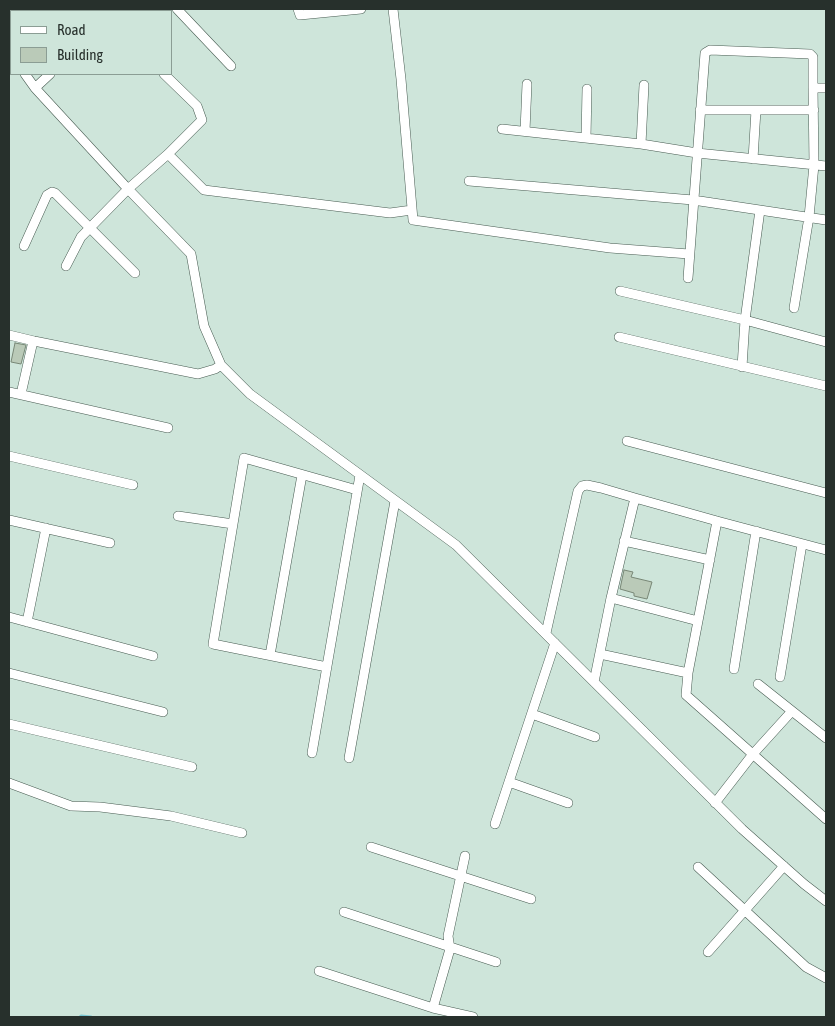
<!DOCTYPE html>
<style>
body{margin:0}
#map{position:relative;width:835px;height:1026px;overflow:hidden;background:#cee5da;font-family:"Asap Condensed",sans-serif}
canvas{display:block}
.frame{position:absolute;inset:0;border:10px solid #27302c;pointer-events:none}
.legend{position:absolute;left:10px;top:10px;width:162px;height:65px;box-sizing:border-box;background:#cee5da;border:1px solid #8b9d94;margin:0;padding:6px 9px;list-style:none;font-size:15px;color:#27302c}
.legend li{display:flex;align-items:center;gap:10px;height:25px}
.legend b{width:25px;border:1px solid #8b9d94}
</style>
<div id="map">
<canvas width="835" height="1026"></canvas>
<div class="frame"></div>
<ul class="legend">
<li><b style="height:6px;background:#fff"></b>Road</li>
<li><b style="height:14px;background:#bacab8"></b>Building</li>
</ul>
</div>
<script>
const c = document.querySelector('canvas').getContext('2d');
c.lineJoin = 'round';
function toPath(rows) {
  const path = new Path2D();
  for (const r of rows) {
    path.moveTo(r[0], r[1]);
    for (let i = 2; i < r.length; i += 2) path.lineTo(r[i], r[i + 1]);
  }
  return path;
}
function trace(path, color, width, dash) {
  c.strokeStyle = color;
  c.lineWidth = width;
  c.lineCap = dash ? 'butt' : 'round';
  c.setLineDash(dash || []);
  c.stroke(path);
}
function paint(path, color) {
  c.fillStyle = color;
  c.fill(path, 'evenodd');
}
const stream = toPath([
 [80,1017,81,1016,91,1017]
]);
const building = toPath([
 [15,343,26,345,21,364,11,362,15,343],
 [624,570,633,572,631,577,652,582,647,599,634,596,634,593,620,589,624,570]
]);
const street = toPath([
 [177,9,231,66],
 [298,9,300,15,361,9],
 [393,9,401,79,413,220,610,248,689,254],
 [41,11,44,9],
 [115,11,118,9],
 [9,50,11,54],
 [25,74,35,88,128,189,191,254,204,326,221,365,250,394,456,545,742,829,804,884,826,901],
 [35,88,50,74],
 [700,110,814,110],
 [502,129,641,144,697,153,826,166],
 [525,131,527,84],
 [586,138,587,89],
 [641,144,644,85],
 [168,154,204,190,390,213,412,210],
 [753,159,756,110],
 [469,181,693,200,826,220],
 [760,210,745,320,826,342],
 [24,246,47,195,52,192,55,193,135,273],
 [66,266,81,237,128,189,168,154,202,120,197,106,164,74],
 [688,278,705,53,710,50,810,54,813,57,813,88,826,88],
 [620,291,745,320,742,367],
 [794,308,809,217,814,165,813,88],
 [9,335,34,341,198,374,215,369,221,365],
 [619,337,826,386],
 [9,392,168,428],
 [21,394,33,341],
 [627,441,826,493],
 [9,456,133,485],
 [635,498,717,521],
 [178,516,233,524],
 [9,520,110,543],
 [624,541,710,560],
 [9,617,153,656],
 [27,622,46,528],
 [546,633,578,491,582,486,587,485,601,488,635,498,611,598,698,621,717,521,826,550],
 [600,654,688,673,686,695,826,819],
 [270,655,302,475],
 [327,667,213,644,244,458,357,490],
 [734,669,756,531],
 [9,673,163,712],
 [688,673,698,621],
 [780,677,802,544],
 [594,682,611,598],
 [758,684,826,738],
 [532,714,595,737],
 [9,724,192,767],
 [312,753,360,475],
 [349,758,395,501],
 [509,782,568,803],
 [9,783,71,806,100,807,171,816,242,833],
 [715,803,753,754,792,711],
 [495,824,555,643],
 [371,847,531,899],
 [698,867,806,967,826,978],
 [344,912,496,962],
 [708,952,784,866],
 [319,971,433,1008,473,1017],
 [433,1008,450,949,448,936,465,856]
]);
trace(stream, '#79c6d1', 3);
paint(building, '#bacab8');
trace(building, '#788776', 1);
trace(street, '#485c52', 10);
trace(street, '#fff', 9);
</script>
